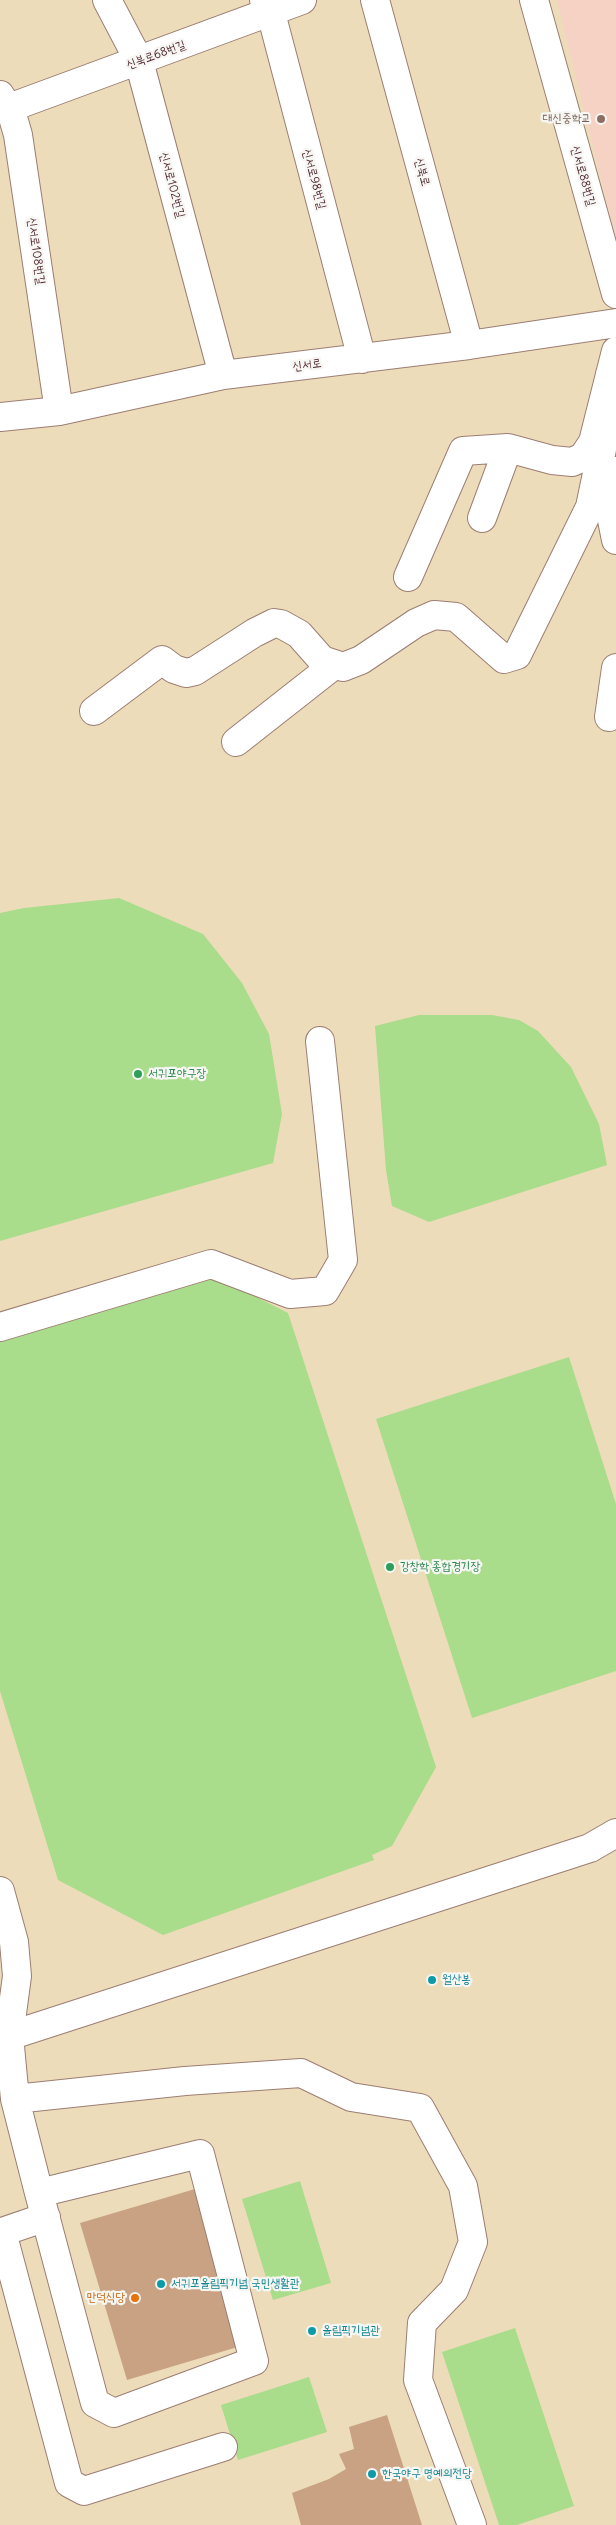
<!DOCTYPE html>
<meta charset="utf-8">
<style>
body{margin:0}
canvas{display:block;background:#eddcba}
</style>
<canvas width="616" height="2525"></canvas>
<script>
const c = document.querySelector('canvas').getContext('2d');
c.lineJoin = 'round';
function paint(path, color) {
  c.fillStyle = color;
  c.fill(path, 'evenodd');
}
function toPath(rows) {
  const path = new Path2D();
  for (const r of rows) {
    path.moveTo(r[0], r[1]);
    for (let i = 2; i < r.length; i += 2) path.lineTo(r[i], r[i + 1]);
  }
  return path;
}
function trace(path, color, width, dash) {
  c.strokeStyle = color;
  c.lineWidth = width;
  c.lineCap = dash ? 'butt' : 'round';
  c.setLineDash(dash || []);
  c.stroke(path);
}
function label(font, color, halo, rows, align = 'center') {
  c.font = font + ' Delius,"Poor Story",sans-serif';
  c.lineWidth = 4.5;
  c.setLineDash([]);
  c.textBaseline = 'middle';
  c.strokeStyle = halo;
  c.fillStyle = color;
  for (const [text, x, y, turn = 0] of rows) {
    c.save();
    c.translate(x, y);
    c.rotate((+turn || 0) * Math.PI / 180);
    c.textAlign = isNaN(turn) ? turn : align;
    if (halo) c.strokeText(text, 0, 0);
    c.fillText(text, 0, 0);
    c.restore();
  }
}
const built = toPath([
 [557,0,616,0,616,238]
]);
const green = toPath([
 [119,898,203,934,242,983,269,1034,282,1114,273,1163,0,1241,0,913,24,908],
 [419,1015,492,1015,519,1020,538,1031,571,1067,599,1124,607,1165,429,1222,392,1206,386,1170,375,1026],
 [213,1275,288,1313,436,1767,392,1846,372,1855,374,1860,163,1935,58,1880,0,1691,0,1335],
 [569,1357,616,1504,616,1671,472,1718,376,1419],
 [300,2181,331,2283,273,2300,242,2199],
 [515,2328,574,2506,517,2525,499,2525,442,2352],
 [309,2377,327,2432,238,2460,221,2405]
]);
const building = toPath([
 [195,2189,241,2346,127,2380,80,2223],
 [387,2415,422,2525,301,2525,292,2493,329,2479,346,2469,339,2454,354,2449,349,2427]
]);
const minor = toPath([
 [107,0,139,61,223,375],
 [264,0,271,13,362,359],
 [375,0,469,345],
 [534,0,616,294],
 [0,95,12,114,18,135,59,411],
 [9,108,302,0],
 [0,417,59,411,223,375,469,345,616,323],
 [615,471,609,505,616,540],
 [482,518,508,448],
 [408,577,463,451,508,448,552,460,572,462,583,457,593,442,616,351],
 [94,711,162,660,174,669,186,673,195,671,254,633,274,623,281,624,299,634,322,660,343,667,361,660,416,623,434,615,456,617,504,659,517,655,590,507,608,420,610,374],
 [609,717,616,668],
 [236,742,334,665],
 [0,1327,211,1264,290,1294,325,1291,343,1260,320,1041],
 [0,1891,14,1942,17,1976,9,2036,15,2099,39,2193,95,2403,114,2413,254,2361,200,2154,39,2193],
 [9,2036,590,1848,616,1833],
 [15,2099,185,2081,301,2073,351,2097,420,2108,463,2186,473,2242,454,2290,422,2323,418,2380,472,2525],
 [46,2217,2,2232,69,2483,84,2491,223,2447]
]);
const markers = [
 [601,119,5,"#8d6e63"],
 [138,1074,5,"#2e9e5b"],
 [390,1567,5,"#2e9e5b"],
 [432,1980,5,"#0f9aa8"],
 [161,2284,5,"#0f9aa8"],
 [135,2298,5,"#e8710a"],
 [312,2331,5,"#0f9aa8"],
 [372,2474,5,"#0f9aa8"]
];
const streetNames = [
 ["신북로68번길",156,55,-20],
 ["신북로",422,172,75],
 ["신서로88번길",583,176,74],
 ["신서로98번길",314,179,75],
 ["신서로102번길",172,185,75],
 ["신서로108번길",36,251,82],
 ["신서로",307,365,-7]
];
const educationNames = [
 ["대신중학교",591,119]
];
const leisureNames = [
 ["서귀포야구장",148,1074],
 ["강창학 종합경기장",400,1567]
];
const cultureNames = [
 ["월산봉",442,1980],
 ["서귀포올림픽기념 국민생활관",171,2284],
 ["올림픽기념관",322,2331],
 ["한국야구 명예의전당",382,2474]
];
const foodNames = [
 ["만덕식당",125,2298]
];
paint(built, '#f6d2c5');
paint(green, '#a9dc8b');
paint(building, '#c8a282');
trace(minor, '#9c7e72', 30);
trace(minor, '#fff', 28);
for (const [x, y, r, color] of markers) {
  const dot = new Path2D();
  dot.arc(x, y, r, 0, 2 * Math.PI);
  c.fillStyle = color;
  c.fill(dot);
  trace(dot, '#f6f6f2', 2);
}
label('12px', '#4a1f2b', '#f6f6f2', streetNames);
label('12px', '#785e54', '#f6f6f2', educationNames, 'right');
label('12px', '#27864d', '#f6f6f2', leisureNames, 'left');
label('12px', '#0d838f', '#f6f6f2', cultureNames, 'left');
label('12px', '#c56008', '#f6f6f2', foodNames, 'right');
</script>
